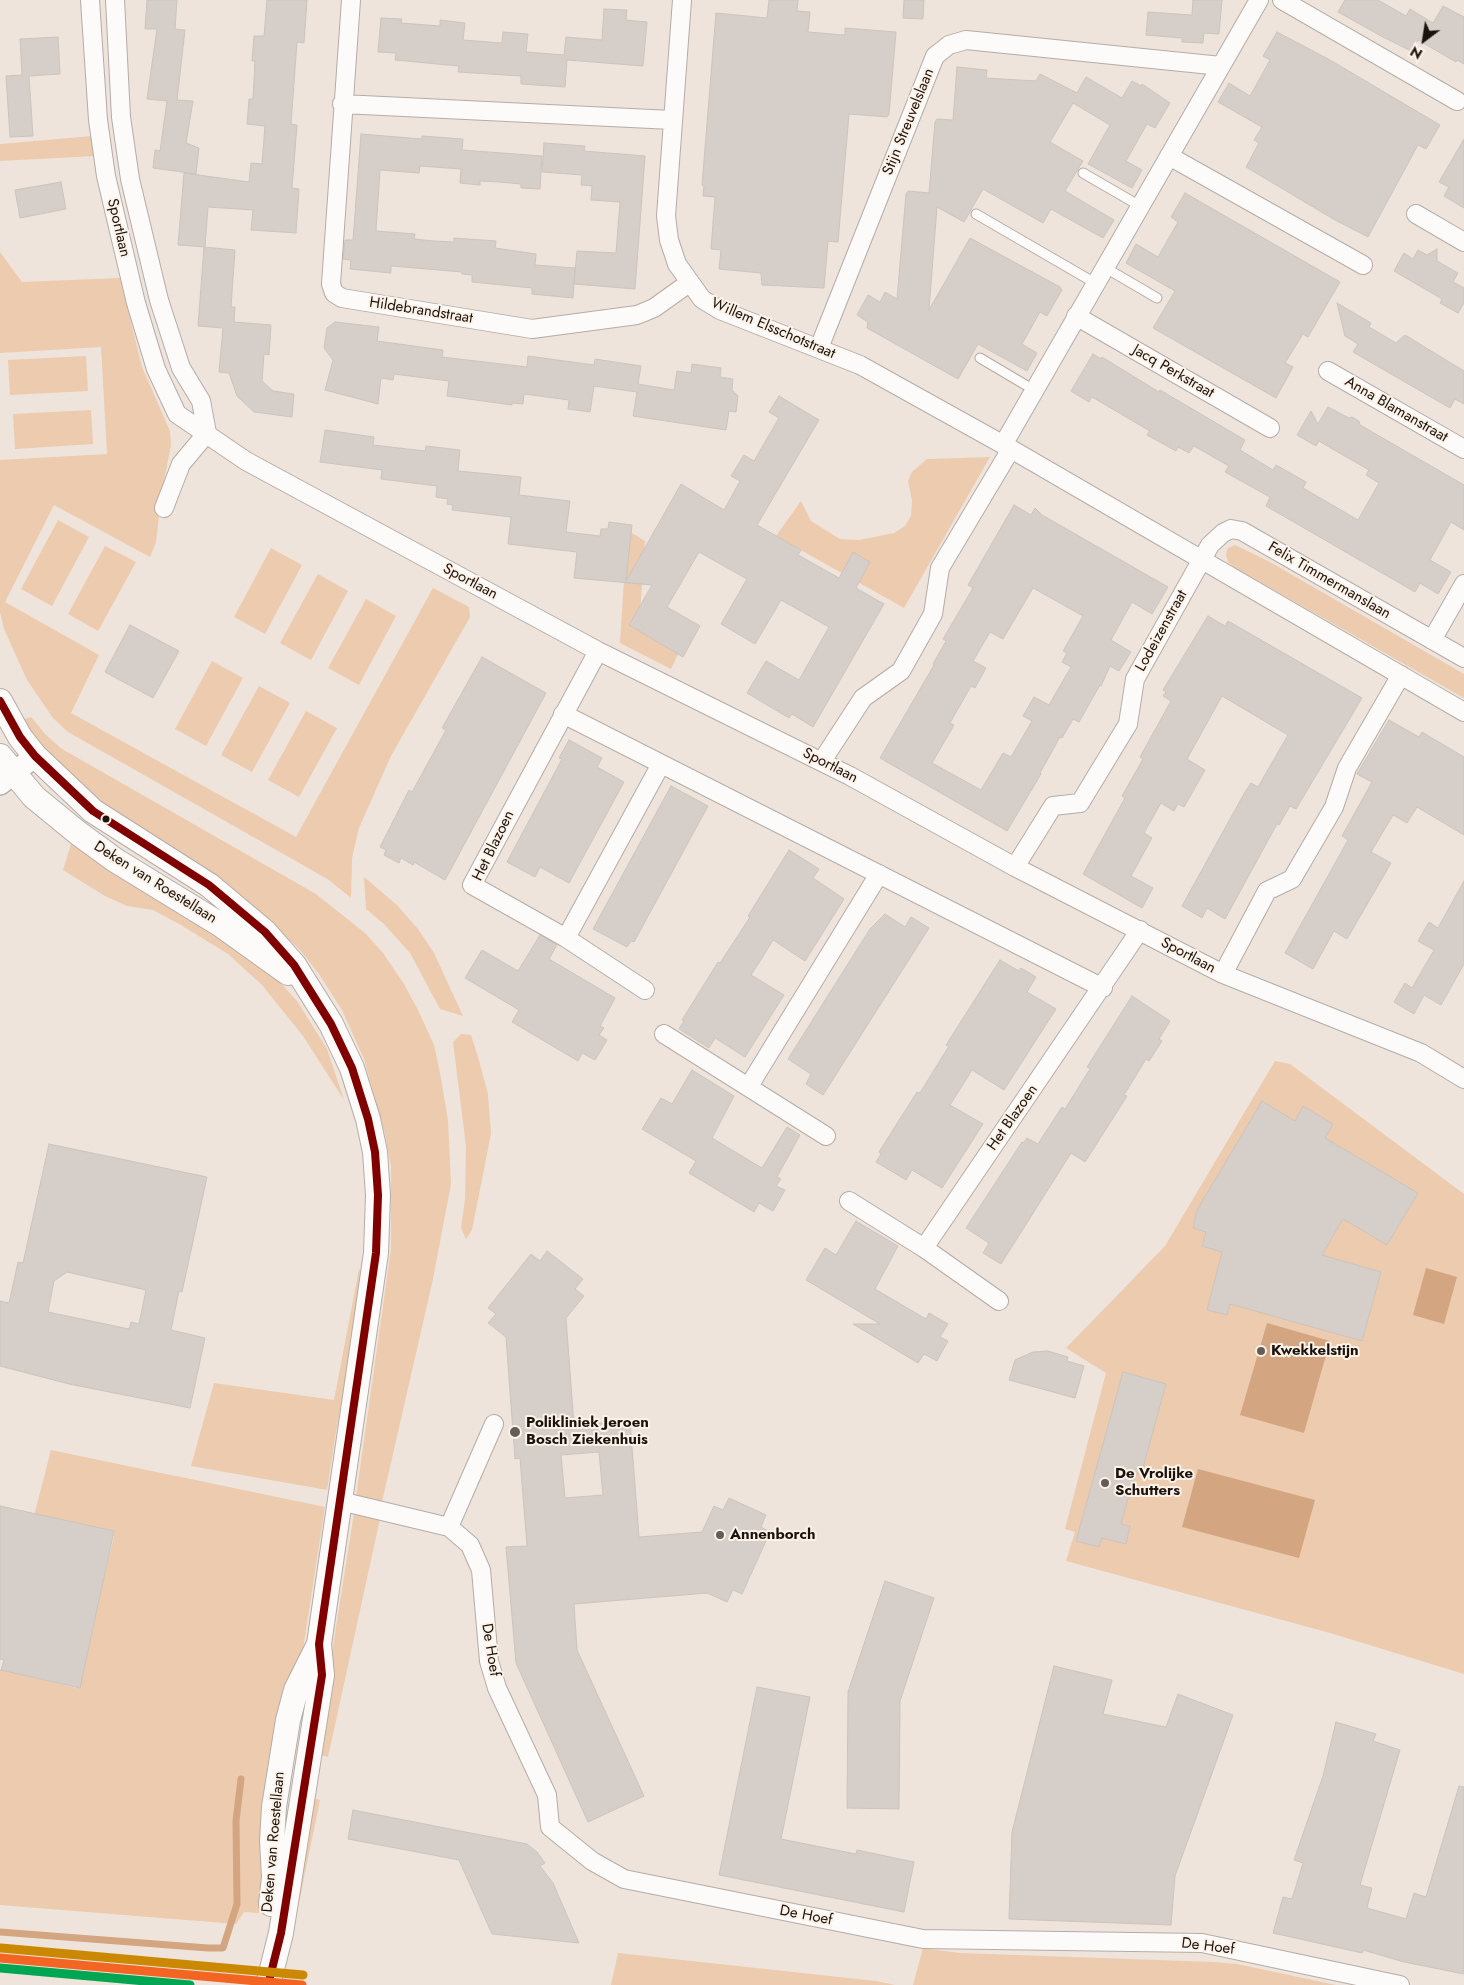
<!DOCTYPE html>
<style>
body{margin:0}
#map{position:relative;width:1464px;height:1985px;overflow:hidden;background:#eee4dc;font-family:Jost,sans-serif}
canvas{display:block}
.north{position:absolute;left:1399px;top:15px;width:50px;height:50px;-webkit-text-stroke:4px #fdf2e8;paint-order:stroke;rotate:211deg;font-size:14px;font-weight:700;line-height:20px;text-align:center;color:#1a130e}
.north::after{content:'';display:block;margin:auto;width:18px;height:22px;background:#1a130e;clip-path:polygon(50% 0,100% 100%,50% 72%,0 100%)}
</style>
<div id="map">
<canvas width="1464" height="1985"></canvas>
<div class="north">N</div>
</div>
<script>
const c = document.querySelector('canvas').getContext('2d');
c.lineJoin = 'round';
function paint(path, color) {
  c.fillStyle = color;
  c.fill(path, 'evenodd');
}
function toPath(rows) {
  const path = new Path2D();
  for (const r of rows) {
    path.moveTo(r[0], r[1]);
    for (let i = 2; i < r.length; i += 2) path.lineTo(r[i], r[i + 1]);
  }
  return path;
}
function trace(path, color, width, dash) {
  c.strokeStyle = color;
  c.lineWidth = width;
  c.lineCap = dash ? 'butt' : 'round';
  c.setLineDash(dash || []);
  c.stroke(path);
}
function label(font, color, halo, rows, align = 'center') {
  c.font = font + ' Jost,sans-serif';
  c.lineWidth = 4;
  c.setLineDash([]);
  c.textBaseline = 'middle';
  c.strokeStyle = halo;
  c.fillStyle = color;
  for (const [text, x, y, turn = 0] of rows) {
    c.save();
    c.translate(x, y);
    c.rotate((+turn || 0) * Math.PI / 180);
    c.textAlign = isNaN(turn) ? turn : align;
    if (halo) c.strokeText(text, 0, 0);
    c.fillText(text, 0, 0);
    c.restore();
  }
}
const green = toPath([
 [92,136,95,156,0,161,0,144],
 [0,252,22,282,120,278,142,367,170,431,171,446,163,485,156,542,150,557,54,505,5,602,99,655,71,713,296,837,433,588,469,607,470,617,391,756,359,828,352,858,351,898,329,880,301,864,68,732,53,718,27,680,4,629,0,612,0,460,107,454,101,347,0,353],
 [86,356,88,391,10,395,8,360],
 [91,410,93,444,15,449,13,414],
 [990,457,904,608,776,536,801,501,811,521,840,539,859,540,894,533,905,526,911,516,912,500,908,481,912,472,927,459],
 [58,520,89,537,52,606,21,589],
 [627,530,645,541,639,628,679,652,671,669,620,643],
 [1235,545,1270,562,1464,674,1464,698,1237,569,1228,562,1226,554,1228,548],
 [105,546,136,562,98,631,68,614],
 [271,548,302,565,265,634,234,617],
 [318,574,348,591,311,660,280,643],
 [366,599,396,616,359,685,328,668],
 [212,661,243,678,206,746,175,729],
 [259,686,290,703,252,772,221,755],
 [306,711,337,728,299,797,268,780],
 [31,717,46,735,62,749,316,894,365,933,383,953,404,984,418,1010,434,1045,440,1073,448,1120,451,1184,433,1279,382,1502,356,1497,391,1249,391,1167,385,1134,364,1059,342,1010,319,974,299,949,271,923,96,805,19,721],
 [72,841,121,878,167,903,235,947,277,979,297,1001,327,1049,344,1100,303,1036,262,985,228,954,181,925,153,910,127,906,105,896,63,870],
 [364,877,397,905,418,929,434,953,463,1016,440,1009,410,953,384,924,366,909],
 [461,1034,471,1035,478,1057,488,1094,491,1134,472,1230,466,1239,461,1228,465,1200,466,1146,453,1042],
 [1275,1061,1290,1064,1322,1088,1464,1194,1464,1674,1330,1633,1066,1561,1075,1532,1065,1529,1106,1373,1066,1348,1165,1246],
 [359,1269,365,1273,336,1432,327,1490,191,1466,214,1383,334,1400],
 [51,1450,325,1507,264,1902,259,1913,244,1912,236,1924,0,1905,0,1669,76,1688,114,1536,34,1516],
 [354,1513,380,1519,328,1757,316,1754],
 [309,1797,320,1800,291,1942],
 [923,1948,960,1953,1214,1962,1237,1964,1336,1985,913,1985],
 [618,1953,876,1981,895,1985,611,1985]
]);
const water = toPath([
 [1426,1268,1457,1277,1444,1324,1413,1315],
 [1267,1323,1330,1341,1304,1433,1240,1415],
 [1198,1469,1315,1500,1299,1558,1182,1527]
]);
const stream = toPath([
 [0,1932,208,1948,223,1948,237,1904,236,1821,241,1779]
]);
const building = toPath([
 [147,0,177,0,175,29,185,30,177,100,193,101,186,143,199,148,196,174,153,168,155,150,160,151,167,101,147,99,157,29,145,29,147,0],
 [267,0,307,0,304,43,297,42,291,124,297,125,292,188,299,189,296,233,251,230,253,210,208,207,205,247,178,245,184,173,249,182,251,163,262,164,265,126,247,124,249,99,253,99,255,61,252,61,254,36,264,36,267,0],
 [769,0,798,0,797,11,810,12,808,32,845,35,845,28,896,32,889,114,887,117,849,114,838,242,828,241,824,288,762,285,761,273,719,269,721,250,711,249,715,197,703,196,704,186,702,185,716,13,767,18,769,0],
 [904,0,924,0,923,19,903,18,904,0],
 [1193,0,1222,0,1219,34,1204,33,1203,43,1182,42,1182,38,1146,35,1148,12,1192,15,1193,0],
 [1345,0,1378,0,1406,16,1410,9,1433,23,1443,6,1464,17,1464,64,1457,60,1456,62,1418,40,1411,51,1383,37,1338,12,1345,0],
 [604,9,627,10,626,20,647,22,643,66,567,60,565,87,521,84,521,76,458,72,459,66,395,60,396,53,378,52,381,18,402,19,401,23,440,26,440,20,465,23,463,40,502,43,503,32,528,34,526,52,564,55,566,37,602,40,604,9],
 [1277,32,1330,60,1440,125,1426,149,1418,145,1368,237,1335,220,1246,167,1259,143,1254,140,1262,127,1218,102,1229,83,1250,96,1270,60,1263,56,1277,32],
 [58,37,60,74,29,76,33,136,10,137,6,76,22,75,20,39,58,37],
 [957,67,987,70,986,78,1036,81,1040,74,1077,93,1086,77,1122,98,1132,81,1141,86,1142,84,1170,103,1155,128,1147,124,1126,161,1142,170,1132,188,1088,164,1110,125,1073,103,1050,142,1083,161,1065,191,1114,220,1103,238,1051,209,1043,223,983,189,964,222,937,207,929,310,970,238,1060,287,1062,290,1047,316,1040,312,1022,344,1037,353,1027,371,978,344,958,379,867,328,868,322,857,315,868,295,880,302,885,292,897,299,906,194,908,191,929,193,935,122,937,119,953,120,957,67],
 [361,134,422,139,422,136,463,139,462,150,542,156,540,189,521,188,521,184,500,182,480,181,480,185,460,183,461,169,420,166,419,173,380,170,376,231,415,234,414,239,434,241,454,242,454,238,496,241,495,248,536,254,535,265,575,268,573,298,532,294,532,288,472,282,472,275,462,274,462,272,391,266,391,273,350,269,351,260,343,259,345,240,353,240,361,134],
 [1464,139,1464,208,1444,196,1449,187,1439,182,1464,139],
 [544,143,585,146,584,151,645,156,635,289,574,284,577,251,616,253,620,202,591,200,592,186,581,185,582,175,542,172,544,143],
 [61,182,66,209,20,218,15,190,61,182],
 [1185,193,1340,282,1308,337,1303,334,1285,363,1293,367,1276,398,1153,328,1175,291,1126,263,1136,244,1158,257,1178,222,1171,217,1185,193],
 [204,247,235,250,231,307,235,307,234,322,271,325,269,355,264,354,262,381,273,391,294,394,292,417,254,412,237,396,229,373,219,372,223,328,198,326,204,247],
 [1437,249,1437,261,1458,273,1453,282,1464,288,1464,303,1458,313,1440,303,1442,299,1394,271,1404,253,1413,259,1418,250,1427,255,1437,249],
 [1337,303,1371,323,1369,327,1396,343,1405,335,1464,371,1464,404,1455,399,1450,408,1353,352,1358,344,1345,336,1337,303],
 [335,322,379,327,377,341,443,350,442,357,527,367,528,356,594,365,595,359,641,366,638,384,674,390,677,371,691,373,692,364,721,368,720,377,733,379,732,390,738,396,736,412,729,411,726,430,633,416,637,392,594,386,590,412,568,409,569,400,524,394,523,404,512,403,512,405,447,396,449,381,394,374,393,380,381,378,378,404,325,390,333,360,324,348,327,328,335,322],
 [1093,354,1101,359,1102,357,1159,392,1160,390,1245,440,1240,450,1273,470,1276,465,1306,482,1303,488,1358,520,1379,483,1366,475,1369,470,1336,451,1319,441,1316,446,1297,435,1311,411,1318,424,1328,407,1349,418,1352,417,1359,421,1360,425,1464,485,1464,530,1451,522,1430,560,1451,572,1438,594,1420,583,1415,592,1266,506,1270,497,1225,472,1229,466,1194,446,1189,453,1178,447,1176,451,1147,435,1150,431,1092,397,1089,402,1071,391,1093,354],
 [779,396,819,420,757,525,801,550,798,555,839,578,853,552,870,562,856,588,884,604,813,727,792,714,789,718,747,693,766,661,799,680,829,627,781,600,755,644,721,624,747,579,699,552,667,607,700,626,683,657,629,625,652,585,574,578,577,552,508,544,511,517,452,510,453,505,447,504,448,499,436,497,437,486,381,479,382,470,320,462,325,430,374,437,373,445,425,451,426,446,460,450,458,471,521,477,519,495,570,501,566,532,600,536,601,529,608,529,609,522,632,525,626,581,681,484,724,510,740,481,731,476,744,455,754,461,779,418,769,412,779,396],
 [1014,505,1031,515,1035,508,1042,515,1168,587,1152,614,1132,602,1111,640,1131,652,1119,671,1110,666,1101,686,1100,685,1079,722,1073,719,1062,738,1060,737,1040,773,1041,774,1007,831,880,758,934,665,933,664,946,641,943,639,973,588,968,585,1014,505],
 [1033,588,1083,616,1063,651,1067,653,1062,662,1071,667,1049,705,1034,697,1023,716,1032,721,1011,757,1003,753,981,790,932,763,954,725,950,723,971,686,975,688,986,668,973,661,990,632,1003,639,1033,588],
 [1208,616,1225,626,1228,621,1362,698,1296,809,1290,806,1279,825,1277,824,1225,919,1207,908,1202,918,1182,906,1245,792,1251,783,1258,787,1288,735,1222,696,1187,759,1205,770,1184,807,1178,804,1174,811,1161,803,1144,833,1152,838,1131,876,1153,888,1142,908,1083,874,1125,798,1122,796,1143,759,1140,757,1171,701,1163,696,1166,692,1163,690,1208,616],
 [130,625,179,651,153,698,105,672,130,625],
 [482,657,546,693,445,880,414,862,413,865,401,858,399,863,384,855,386,850,380,847,409,790,412,792,446,730,442,728,482,657],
 [1389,720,1419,737,1422,732,1464,757,1464,835,1417,807,1407,823,1393,815,1371,852,1391,863,1347,939,1334,931,1313,969,1285,953,1348,840,1342,836,1372,782,1357,774,1389,720],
 [569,740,602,758,597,767,624,782,569,883,540,867,535,877,507,862,562,759,559,758,569,740],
 [671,786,708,806,634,942,631,941,627,947,593,929,671,786],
 [789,850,819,869,813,878,844,899,805,961,773,940,762,958,751,975,784,995,745,1057,715,1038,709,1048,679,1029,684,1021,682,1020,718,962,720,963,739,934,750,917,748,916,789,850],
 [1464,881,1464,964,1441,1005,1424,995,1414,1014,1394,1002,1405,983,1412,988,1434,950,1418,941,1429,922,1438,928,1464,881],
 [885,914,905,927,911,917,929,928,823,1095,806,1084,811,1074,788,1059,870,929,885,914],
 [540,935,557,945,549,959,615,998,600,1026,604,1028,599,1035,607,1040,595,1060,582,1053,578,1061,512,1022,519,1010,465,978,482,950,518,971,540,935],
 [1000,960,1019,971,1021,968,1036,977,1027,992,1056,1009,1004,1090,972,1070,950,1105,983,1124,942,1188,912,1170,906,1180,876,1162,881,1154,879,1152,917,1092,920,1093,939,1062,949,1046,946,1045,1000,960],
 [1132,996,1170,1021,1159,1039,1162,1041,1149,1061,1146,1059,1124,1095,1127,1096,1085,1162,1071,1153,1001,1264,983,1253,989,1243,966,1228,1022,1142,1023,1143,1027,1138,1038,1144,1062,1107,1065,1109,1090,1069,1087,1067,1132,996],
 [692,1070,734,1096,712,1138,762,1168,787,1127,800,1135,777,1177,781,1179,776,1186,785,1190,773,1211,759,1203,754,1212,689,1173,696,1161,642,1129,661,1098,672,1104,692,1070],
 [1262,1101,1295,1121,1303,1106,1333,1124,1325,1138,1418,1193,1387,1245,1343,1219,1322,1255,1381,1272,1362,1341,1230,1304,1227,1315,1207,1310,1222,1252,1202,1246,1206,1232,1193,1228,1197,1210,1262,1101],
 [49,1144,207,1177,182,1292,179,1291,171,1330,205,1338,190,1408,69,1384,0,1366,0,1301,9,1303,18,1262,23,1263,49,1144],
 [67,1272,146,1290,139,1324,131,1322,129,1329,48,1312,54,1281,67,1272],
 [856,1221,898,1246,875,1289,926,1319,929,1313,948,1324,940,1337,948,1341,937,1361,924,1354,918,1363,853,1324,880,1324,806,1280,825,1248,836,1255,856,1221],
 [547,1251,583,1279,575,1289,584,1296,566,1318,574,1425,630,1421,639,1537,702,1532,714,1506,723,1510,729,1498,766,1515,761,1527,770,1532,742,1594,733,1590,727,1602,707,1593,574,1604,577,1650,644,1796,588,1822,516,1663,506,1547,527,1546,520,1458,515,1459,506,1337,488,1323,496,1314,488,1308,531,1254,540,1261,547,1251],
 [599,1452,603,1495,565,1498,561,1455,599,1452],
 [1048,1351,1068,1357,1067,1361,1084,1366,1075,1398,1009,1380,1015,1360,1033,1352,1048,1351],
 [1123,1372,1166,1384,1141,1475,1135,1473,1121,1524,1130,1526,1126,1544,1102,1538,1099,1547,1076,1541,1123,1372],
 [0,1506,114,1531,80,1688,1,1670,4,1660,0,1659,0,1506],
 [885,1581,934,1598,900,1701,899,1809,847,1808,848,1692,885,1581],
 [1054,1666,1112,1680,1103,1714,1166,1727,1178,1694,1233,1715,1175,1876,1171,1925,1009,1919,1012,1832,1054,1666],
 [757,1687,810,1697,781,1839,856,1854,857,1850,914,1862,904,1912,719,1875,757,1687],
 [1336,1722,1376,1734,1373,1741,1400,1750,1360,1885,1372,1888,1367,1908,1406,1919,1414,1893,1426,1897,1459,1786,1464,1787,1464,1974,1404,1962,1363,1950,1362,1953,1273,1933,1283,1897,1292,1899,1303,1863,1294,1860,1323,1776,1336,1722],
 [353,1810,527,1844,537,1852,545,1863,540,1866,553,1883,579,1943,492,1934,459,1860,348,1839,353,1810]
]);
const service = toPath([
 [1083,173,1140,206],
 [976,214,1095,283],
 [1104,267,1157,298],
 [980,358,1034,390]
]);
const minor = toPath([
 [90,0,98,120,106,176,136,303,156,369,177,414,246,461,598,651,850,776,1015,867,1223,974,1421,1053,1464,1079],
 [115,0,121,117,130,179,159,300,181,368,201,401,207,433],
 [351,0,331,284,334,293,342,298,532,329,637,315,654,308,689,283],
 [682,0,666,216,669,240,677,264,702,299,720,310,860,365,1011,449,1464,712],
 [1282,0,1457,101],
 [342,104,672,120],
 [1169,156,1363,265],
 [1416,214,1464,242],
 [1076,316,1270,428],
 [819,348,935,56,949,45,966,40,1221,66],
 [1328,371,1464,449],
 [1003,445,1259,0],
 [164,508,181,464,207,433],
 [1432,640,1464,584],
 [598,651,472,885,566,938,645,990],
 [563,714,1103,988],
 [822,761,863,698,901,671,933,614,940,568,1011,449],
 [1015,867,1053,806,1080,803,1128,724,1135,679,1210,545,1223,533,1231,529,1242,531,1464,658],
 [566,938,661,764],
 [1223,974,1267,891,1292,879,1334,807,1347,768,1401,675],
 [664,1034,826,1136],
 [749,1086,879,874],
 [849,1201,924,1248,999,1301],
 [924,1248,1140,930],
 [340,1501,449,1527,470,1545,481,1570,489,1661,497,1688,547,1795,550,1827,592,1861,624,1879,923,1939,1202,1943,1400,1985],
 [449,1527,494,1424]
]);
const tertiary = toPath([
 [0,784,35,756]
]);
const secondary = toPath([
 [0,701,20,737,35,756,93,811,209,885,265,932,294,965,331,1024,352,1068,368,1119,375,1152,378,1195,376,1253,319,1644,322,1675,281,1933,268,1985],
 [0,756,34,797,78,833,115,860,221,925,288,973],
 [271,1904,274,1877,272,1841,274,1807,288,1720,296,1690,319,1644]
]);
const bus1 = toPath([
 [0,701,20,737,35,756,93,811,209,885,265,932,294,965,331,1024,352,1068,368,1119,375,1152,378,1195,376,1253,319,1644,322,1675,281,1933,268,1985]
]);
const rail1 = toPath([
 [0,1958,302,1985]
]);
const rail2 = toPath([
 [0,1968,190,1985]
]);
const rail3 = toPath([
 [1,1948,303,1975]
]);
const markers = [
 [106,819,4.5,"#1a130e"],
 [1261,1351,5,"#645c56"],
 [515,1432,6,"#645c56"],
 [1105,1483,5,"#645c56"],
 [720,1535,5,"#645c56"]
];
const streetNames = [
 ["Stijn Streuvelslaan",909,122,-68],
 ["Sportlaan",118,228,77],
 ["Hildebrandstraat",421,311,9],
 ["Willem Elsschotstraat",773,329,23],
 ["Jacq Perkstraat",1173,372,30],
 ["Anna Blamanstraat",1396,410,30],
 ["Felix Timmermanslaan",1329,581,30],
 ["Sportlaan",470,582,28],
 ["Lodeizenstraat",1162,631,-61],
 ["Sportlaan",830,766,27],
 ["Het Blazoen",494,846,-64],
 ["Deken van Roestellaan",155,883,32],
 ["Sportlaan",1188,956,28],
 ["Het Blazoen",1013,1118,-55],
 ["De Hoef",490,1650,81],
 ["Deken van Roestellaan",274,1842,-85],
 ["De Hoef",806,1916,11],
 ["De Hoef",1208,1947,7]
];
const poiNames = [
 ["Kwekkelstijn",1271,1351],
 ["Polikliniek Jeroen",526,1423],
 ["Bosch Ziekenhuis",526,1440],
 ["De Vrolijke",1115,1474],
 ["Schutters",1115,1491],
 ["Annenborch",730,1535]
];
paint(green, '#edcbae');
paint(water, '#d3a681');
trace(stream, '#d3a681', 7);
paint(building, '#d6cec8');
trace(building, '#cbc4bd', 1);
trace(service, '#b4aca6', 11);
trace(minor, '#b4aca6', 20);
trace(tertiary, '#b4aca6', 24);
trace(secondary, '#b4aca6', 26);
trace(service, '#fcfbfa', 9);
trace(minor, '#fcfbfa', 18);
trace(tertiary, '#fcfbfa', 21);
trace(secondary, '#fcfbfa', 24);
trace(bus1, '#800000', 8);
trace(rail1, '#f26522', 9);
trace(rail2, '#00a651', 9);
trace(rail3, '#cb8903', 9);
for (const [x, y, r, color] of markers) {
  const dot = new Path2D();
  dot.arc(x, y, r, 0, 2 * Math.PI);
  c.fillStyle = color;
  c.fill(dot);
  trace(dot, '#fdf2e8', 2);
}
label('15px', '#1a130e', '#fdf2e8', streetNames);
label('bold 15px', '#1a130e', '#fdf2e8', poiNames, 'left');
</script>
